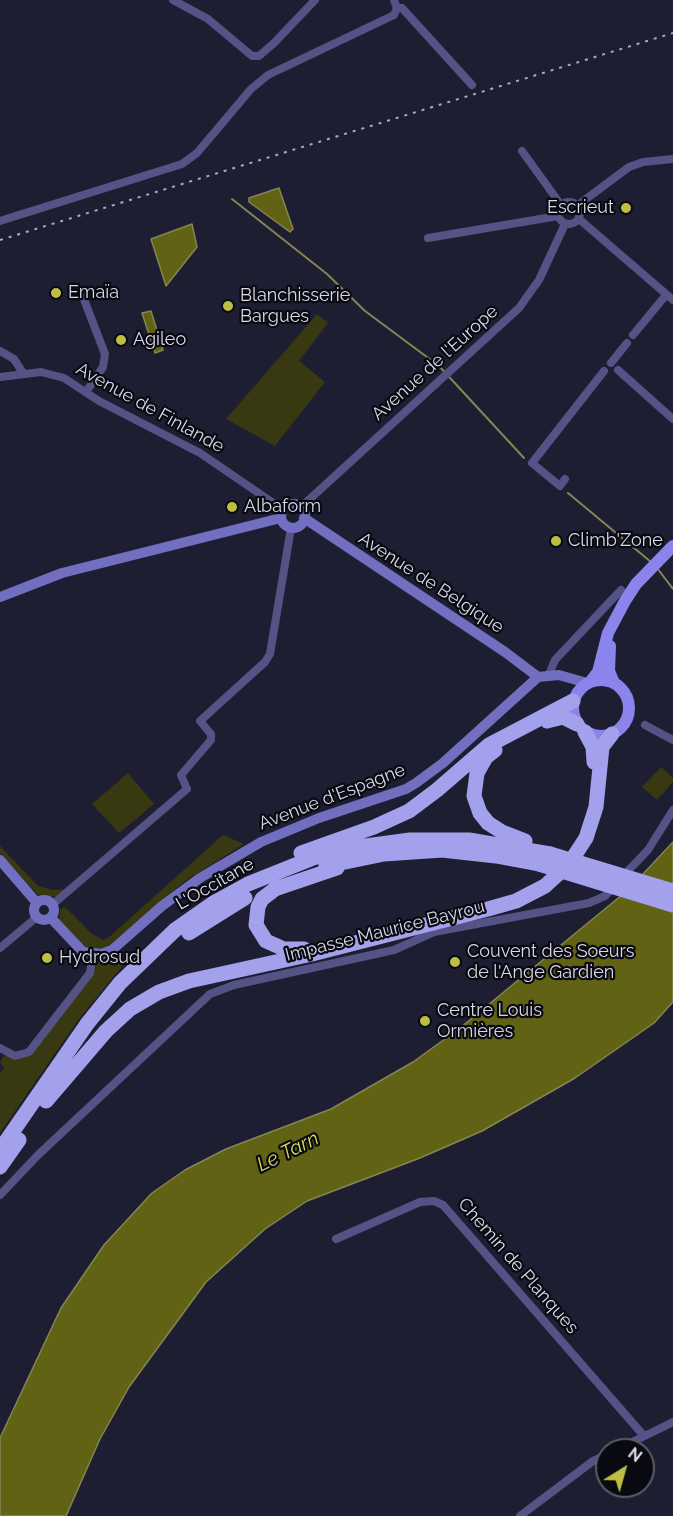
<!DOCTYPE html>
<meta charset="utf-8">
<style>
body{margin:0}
#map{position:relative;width:673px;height:1516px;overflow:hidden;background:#1e1e33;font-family:Raleway,sans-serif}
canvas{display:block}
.north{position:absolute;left:595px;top:1438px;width:60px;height:60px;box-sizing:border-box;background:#090912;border:2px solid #5c5c67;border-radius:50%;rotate:37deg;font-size:16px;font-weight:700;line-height:24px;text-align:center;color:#d8d8e7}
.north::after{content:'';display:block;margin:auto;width:21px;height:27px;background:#bebf42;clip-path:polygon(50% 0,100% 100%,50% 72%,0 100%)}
</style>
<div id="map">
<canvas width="673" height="1516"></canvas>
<div class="north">N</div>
</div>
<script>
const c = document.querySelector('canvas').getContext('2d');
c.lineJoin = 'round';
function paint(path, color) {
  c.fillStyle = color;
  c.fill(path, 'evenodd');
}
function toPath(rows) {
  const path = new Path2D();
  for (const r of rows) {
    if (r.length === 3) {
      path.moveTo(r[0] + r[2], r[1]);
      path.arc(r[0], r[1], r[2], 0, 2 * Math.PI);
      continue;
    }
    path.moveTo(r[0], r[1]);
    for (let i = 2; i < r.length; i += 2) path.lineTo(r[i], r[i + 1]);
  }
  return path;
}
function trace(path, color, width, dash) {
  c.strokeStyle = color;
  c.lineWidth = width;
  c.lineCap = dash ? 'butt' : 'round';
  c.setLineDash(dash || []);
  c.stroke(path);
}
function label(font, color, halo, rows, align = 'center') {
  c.font = font + ' Raleway,sans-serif';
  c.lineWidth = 4.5;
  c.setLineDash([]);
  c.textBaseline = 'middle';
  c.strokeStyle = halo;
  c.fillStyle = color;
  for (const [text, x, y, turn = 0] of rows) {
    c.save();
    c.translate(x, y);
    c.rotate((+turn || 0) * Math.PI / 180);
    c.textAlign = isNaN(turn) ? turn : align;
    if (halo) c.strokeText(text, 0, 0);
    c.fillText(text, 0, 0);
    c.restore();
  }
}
const green = toPath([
 [317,314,328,323,299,361,325,382,275,446,226,419],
 [661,767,673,778,673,782,657,800,642,787],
 [128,773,154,804,119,833,92,804],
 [223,835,244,844,185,881,106,948,98,951,81,946,59,921,60,909,65,907,92,934,103,940,108,938],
 [0,846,38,886,54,890,66,889,57,897,38,895,0,854],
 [112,950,124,964,79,1019,0,1133,0,1073,4,1068,0,1062,4,1056,23,1056,90,973,93,954]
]);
const water = toPath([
 [279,188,293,229,290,232,249,202,249,198,279,188],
 [192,224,197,247,166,286,151,239,192,224],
 [151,311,163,350,155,353,142,313,151,311],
 [673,842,673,1002,654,1023,575,1078,482,1131,420,1158,307,1201,265,1229,206,1282,129,1387,100,1439,66,1516,0,1516,0,1438,61,1308,104,1245,152,1193,185,1170,226,1149,331,1109,413,1062,460,1028,628,890,673,842]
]);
const stream = toPath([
 [232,199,327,274,365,311,439,366,524,458],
 [568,493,651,562],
 [657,568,673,589]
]);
const street = toPath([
 [173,0,208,19,252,56,259,56,274,43,315,0],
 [394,0,397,8,402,8,472,85],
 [522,151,561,205],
 [569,213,11],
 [578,205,629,167,643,162,673,159],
 [579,219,673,300],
 [0,221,182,164,197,153,251,89,268,75,394,15,397,8],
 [428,238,558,216],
 [83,297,105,354,103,367,86,392],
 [633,335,666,295],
 [0,351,14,359,23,373],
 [611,363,627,343],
 [618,370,673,419],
 [0,377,41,372,64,378,99,401,200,453,282,509],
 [565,479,560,486,532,463,604,371],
 [301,507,519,308,539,280,565,224],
 [549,674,555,660,621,590],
 [645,725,673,740],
 [623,876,648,850,673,810],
 [52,905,187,789,181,775,211,740,211,734,200,721,265,662,270,654,291,528],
 [0,948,37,917],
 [0,1048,15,1056,29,1052,90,973,93,954],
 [0,1195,38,1155,210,994,234,985,394,950,434,932,589,903,605,896,614,886],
 [336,1239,420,1202,434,1201,443,1205,644,1436],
 [616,1450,673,1422],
 [520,1516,593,1461,607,1454]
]);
const secondary = toPath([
 [293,516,12],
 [304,518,505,652,538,677],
 [0,597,62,573,281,518],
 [0,860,37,903],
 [44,910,10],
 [51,918,83,952,102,954,112,950,162,906,200,878,261,842,319,818,406,789,416,783,443,763,538,677,559,675,587,683]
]);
const primary = toPath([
 [610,646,609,671,614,683],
 [601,708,28],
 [591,681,598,672,608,633,625,601,636,584,673,546]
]);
const highway = toPath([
 [547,721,563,717,577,724],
 [585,732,593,747,594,762],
 [495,750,486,757,477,773,474,796,480,813,488,823,502,832,525,841],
 [301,853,374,827,409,811,437,790,489,745,573,701],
 [326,866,384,854,442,850,496,856,539,864],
 [189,933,245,898],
 [304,949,284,949,266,941,256,925,258,907,262,899,275,889,337,868],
 [46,1101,106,1031,130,1009,159,992,189,981,312,954,488,909,516,901,545,886,569,864,586,838,596,807,602,747,612,734],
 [0,1150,87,1024,120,983,175,930,215,902,248,884,313,858,351,848,410,840,469,840,550,854],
 [0,1167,19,1140]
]);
const rail = toPath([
 [0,240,673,33]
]);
const highwayBridge = toPath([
 [550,854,673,891],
 [539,864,673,905]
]);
const markers = [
 [626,208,6,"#bebf42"],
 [56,293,6,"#bebf42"],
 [228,306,6,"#bebf42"],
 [121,340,6,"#bebf42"],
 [232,507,6,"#bebf42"],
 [556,541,6,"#bebf42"],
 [47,958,6,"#bebf42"],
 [455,962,6,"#bebf42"],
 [425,1021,6,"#bebf42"]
];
const poiNames = [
 ["Escrieut",614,208,"right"],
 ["Emaïa",68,293],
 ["Blanchisserie",240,296],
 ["Bargues",240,317],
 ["Agileo",133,340],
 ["Albaform",244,507],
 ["Climb'Zone",568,541],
 ["Couvent des Soeurs",467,952],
 ["de l'Ange Gardien",467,973],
 ["Hydrosud",59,958],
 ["Centre Louis",437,1011],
 ["Ormières",437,1032]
];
const streetNames = [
 ["Avenue de l'Europe",435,363,-42],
 ["Avenue de Finlande",150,408,29],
 ["Avenue de Belgique",431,583,33],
 ["Avenue d'Espagne",332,797,-21],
 ["L'Occitane",215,884,-30],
 ["Impasse Maurice Bayrou",385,931,-14],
 ["Chemin de Planques",518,1266,49]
];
const waterNames = [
 ["Le Tarn",288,1152,-26]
];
paint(green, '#383811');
paint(water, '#626215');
trace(water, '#858554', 1.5);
trace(stream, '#858554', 2);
trace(street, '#555386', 8);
trace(secondary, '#736fc0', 10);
trace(primary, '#8b84ed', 12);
trace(highway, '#a3a1ec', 15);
trace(rail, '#ababbb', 2, [3, 6]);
trace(highwayBridge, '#a3a1ec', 15);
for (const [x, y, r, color] of markers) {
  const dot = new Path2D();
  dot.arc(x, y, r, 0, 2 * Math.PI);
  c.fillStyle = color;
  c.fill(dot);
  trace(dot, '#090912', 2);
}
label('18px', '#d8d8e7', '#090912', poiNames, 'left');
label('18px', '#d8d8e7', '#090912', streetNames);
label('italic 20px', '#d9da59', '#090912', waterNames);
</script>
